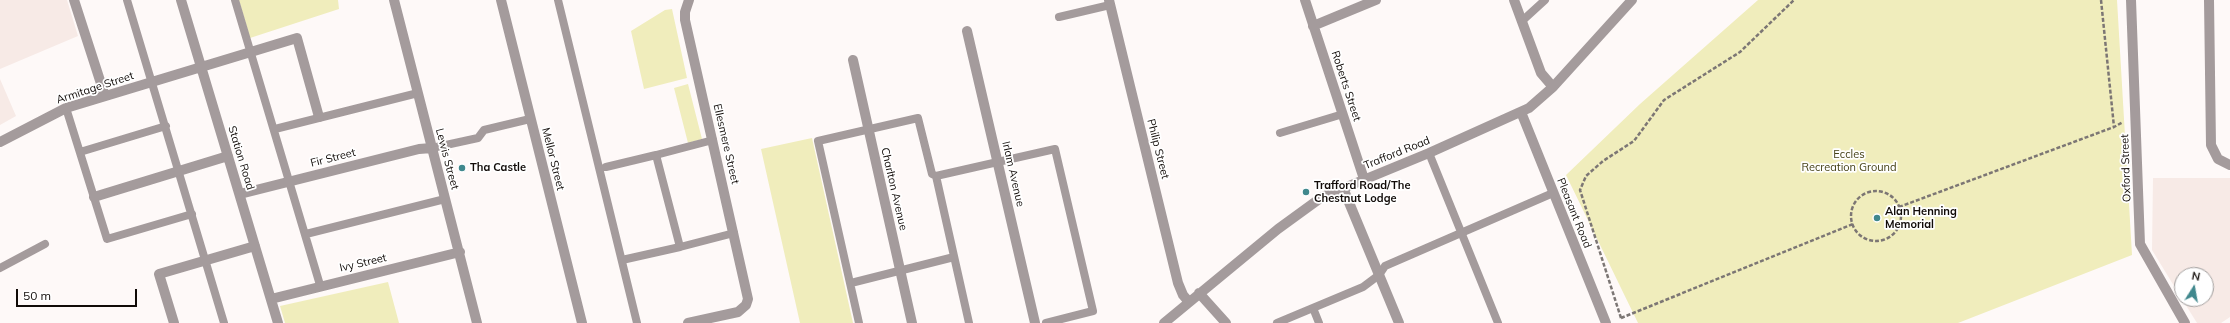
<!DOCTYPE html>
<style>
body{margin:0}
#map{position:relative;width:2230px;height:323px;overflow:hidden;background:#fef9f8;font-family:Mulish,sans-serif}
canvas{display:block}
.north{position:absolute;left:2174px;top:267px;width:40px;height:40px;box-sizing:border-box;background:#fff;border:1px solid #a09d9c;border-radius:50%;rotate:11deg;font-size:11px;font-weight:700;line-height:16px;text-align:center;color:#110b08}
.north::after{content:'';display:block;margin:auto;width:14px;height:18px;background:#40888d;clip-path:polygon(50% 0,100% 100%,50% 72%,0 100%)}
.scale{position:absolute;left:16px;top:289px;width:121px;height:18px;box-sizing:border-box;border:2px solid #110b08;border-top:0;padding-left:5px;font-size:12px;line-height:14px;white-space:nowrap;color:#110b08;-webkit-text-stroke:3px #fff;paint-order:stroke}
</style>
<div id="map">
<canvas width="2230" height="323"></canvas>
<div class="north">N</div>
<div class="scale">50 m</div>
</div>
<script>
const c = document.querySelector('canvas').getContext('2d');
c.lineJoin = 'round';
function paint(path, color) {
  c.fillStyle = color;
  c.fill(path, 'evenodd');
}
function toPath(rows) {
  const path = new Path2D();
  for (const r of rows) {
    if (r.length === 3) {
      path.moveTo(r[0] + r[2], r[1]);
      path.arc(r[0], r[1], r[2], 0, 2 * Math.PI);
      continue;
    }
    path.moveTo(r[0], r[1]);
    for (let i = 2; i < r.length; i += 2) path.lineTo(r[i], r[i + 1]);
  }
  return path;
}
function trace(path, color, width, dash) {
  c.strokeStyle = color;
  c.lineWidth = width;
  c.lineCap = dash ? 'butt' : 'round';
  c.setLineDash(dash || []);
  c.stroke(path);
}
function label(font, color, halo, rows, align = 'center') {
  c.font = font + ' Mulish,sans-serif';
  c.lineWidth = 3.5;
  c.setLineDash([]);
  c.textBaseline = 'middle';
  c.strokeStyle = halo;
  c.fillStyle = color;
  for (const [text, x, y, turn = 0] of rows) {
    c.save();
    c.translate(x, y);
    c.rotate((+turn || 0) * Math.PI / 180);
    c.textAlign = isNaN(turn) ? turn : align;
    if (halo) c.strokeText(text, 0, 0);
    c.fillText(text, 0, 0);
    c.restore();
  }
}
const built = toPath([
 [0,0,67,0,78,36,0,69],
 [0,79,16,116,0,125],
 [2153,178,2230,178,2230,317,2221,323,2197,323,2182,299,2206,299,2206,275,2182,275,2182,299,2152,250]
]);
const green = toPath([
 [239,0,338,0,339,9,250,38],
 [1758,0,2117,0,2132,255,1958,323,1638,323,1566,175,1640,104],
 [672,9,687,78,644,89,631,31,665,10],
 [688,84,702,139,688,143,674,88],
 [812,138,853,323,800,323,761,149],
 [388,282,399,323,285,323,280,306]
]);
const path = toPath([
 [2101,0,2114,127],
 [1876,216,25],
 [1899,207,2114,127,2123,122],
 [1621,318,1580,190,1586,176,1603,161,1634,141,1664,100,1740,52,1794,0],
 [1621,318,1853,224]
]);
const service = toPath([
 [127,0,224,323],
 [235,0,320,285],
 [558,0,637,323],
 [1059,17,1110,5],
 [1522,21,1545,0],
 [66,108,107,239,192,214],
 [275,129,418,93],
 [1280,133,1343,114],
 [713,140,656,155,680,247,734,233],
 [432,148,478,138,484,130,530,119],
 [80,152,166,126],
 [1429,153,1498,323],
 [606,167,656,155],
 [936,176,1055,149,1093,311,1046,323],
 [306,234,445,199],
 [622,260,680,247],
 [0,268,45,244],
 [851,283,954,257],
 [1313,308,1319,323],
 [859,323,818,141,918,118,932,174,936,176,969,323],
 [1277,323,1363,287,1379,275,1385,266,1553,193]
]);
const minor = toPath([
 [74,0,105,96],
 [181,0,278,323],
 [394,0,477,323],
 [501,0,582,323],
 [1109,0,1178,283,1183,295,1189,302],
 [1305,0,1364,179],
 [1514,0,1541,73,1553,87],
 [2131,0,2140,244,2185,323],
 [2209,0,2211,145,2218,159,2230,165],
 [1313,26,1376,0],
 [967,31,1035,323],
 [853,60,912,323],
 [1521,112,1606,323],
 [0,142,66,108,297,38,319,117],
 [1343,188,1399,323],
 [240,194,419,149,432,148],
 [94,197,228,156],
 [1199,293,1226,323],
 [271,299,460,252],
 [174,323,159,274,255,246],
 [688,323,738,312,746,305,748,299,685,20,685,12,689,0],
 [1164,323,1278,229,1322,197,1429,153,1529,108,1553,87,1632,0]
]);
const markers = [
 [462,168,4,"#40888d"],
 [1306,192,4,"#40888d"],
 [1877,218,4,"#40888d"]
];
const streetNames = [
 ["Roberts Street",1346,86,72],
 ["Armitage Street",95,88,-18],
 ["Ellesmere Street",726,144,77],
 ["Philip Street",1158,149,76],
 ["Trafford Road",1397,153,-22],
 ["Station Road",241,158,73],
 ["Fir Street",333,158,-14],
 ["Lewis Street",447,159,75],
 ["Mellor Street",553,159,76],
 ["Oxford Street",2126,168,-92],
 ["Irlam Avenue",1013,174,77],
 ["Charlton Avenue",894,189,77],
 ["Pleasant Road",1574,213,68],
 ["Ivy Street",363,263,-13]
];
const parkNames = [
 ["Eccles",1849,155],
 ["Recreation Ground",1849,168]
];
const poiNames = [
 ["Tha Castle",470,168],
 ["Trafford Road/The",1314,186],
 ["Chestnut Lodge",1314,199],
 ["Alan Henning",1885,212],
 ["Memorial",1885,225]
];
paint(built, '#f7eae6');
paint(green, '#f0edbc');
trace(path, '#7c7674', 2.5, [4, 2]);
trace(service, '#a49b9c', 8);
trace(minor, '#a49b9c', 10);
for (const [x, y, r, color] of markers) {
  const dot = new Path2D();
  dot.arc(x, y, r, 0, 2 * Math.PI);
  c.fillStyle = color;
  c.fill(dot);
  trace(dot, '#fff', 1.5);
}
label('11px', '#110b08', '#fff', streetNames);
label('11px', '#454116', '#fff', parkNames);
label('bold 11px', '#110b08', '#fff', poiNames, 'left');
</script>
